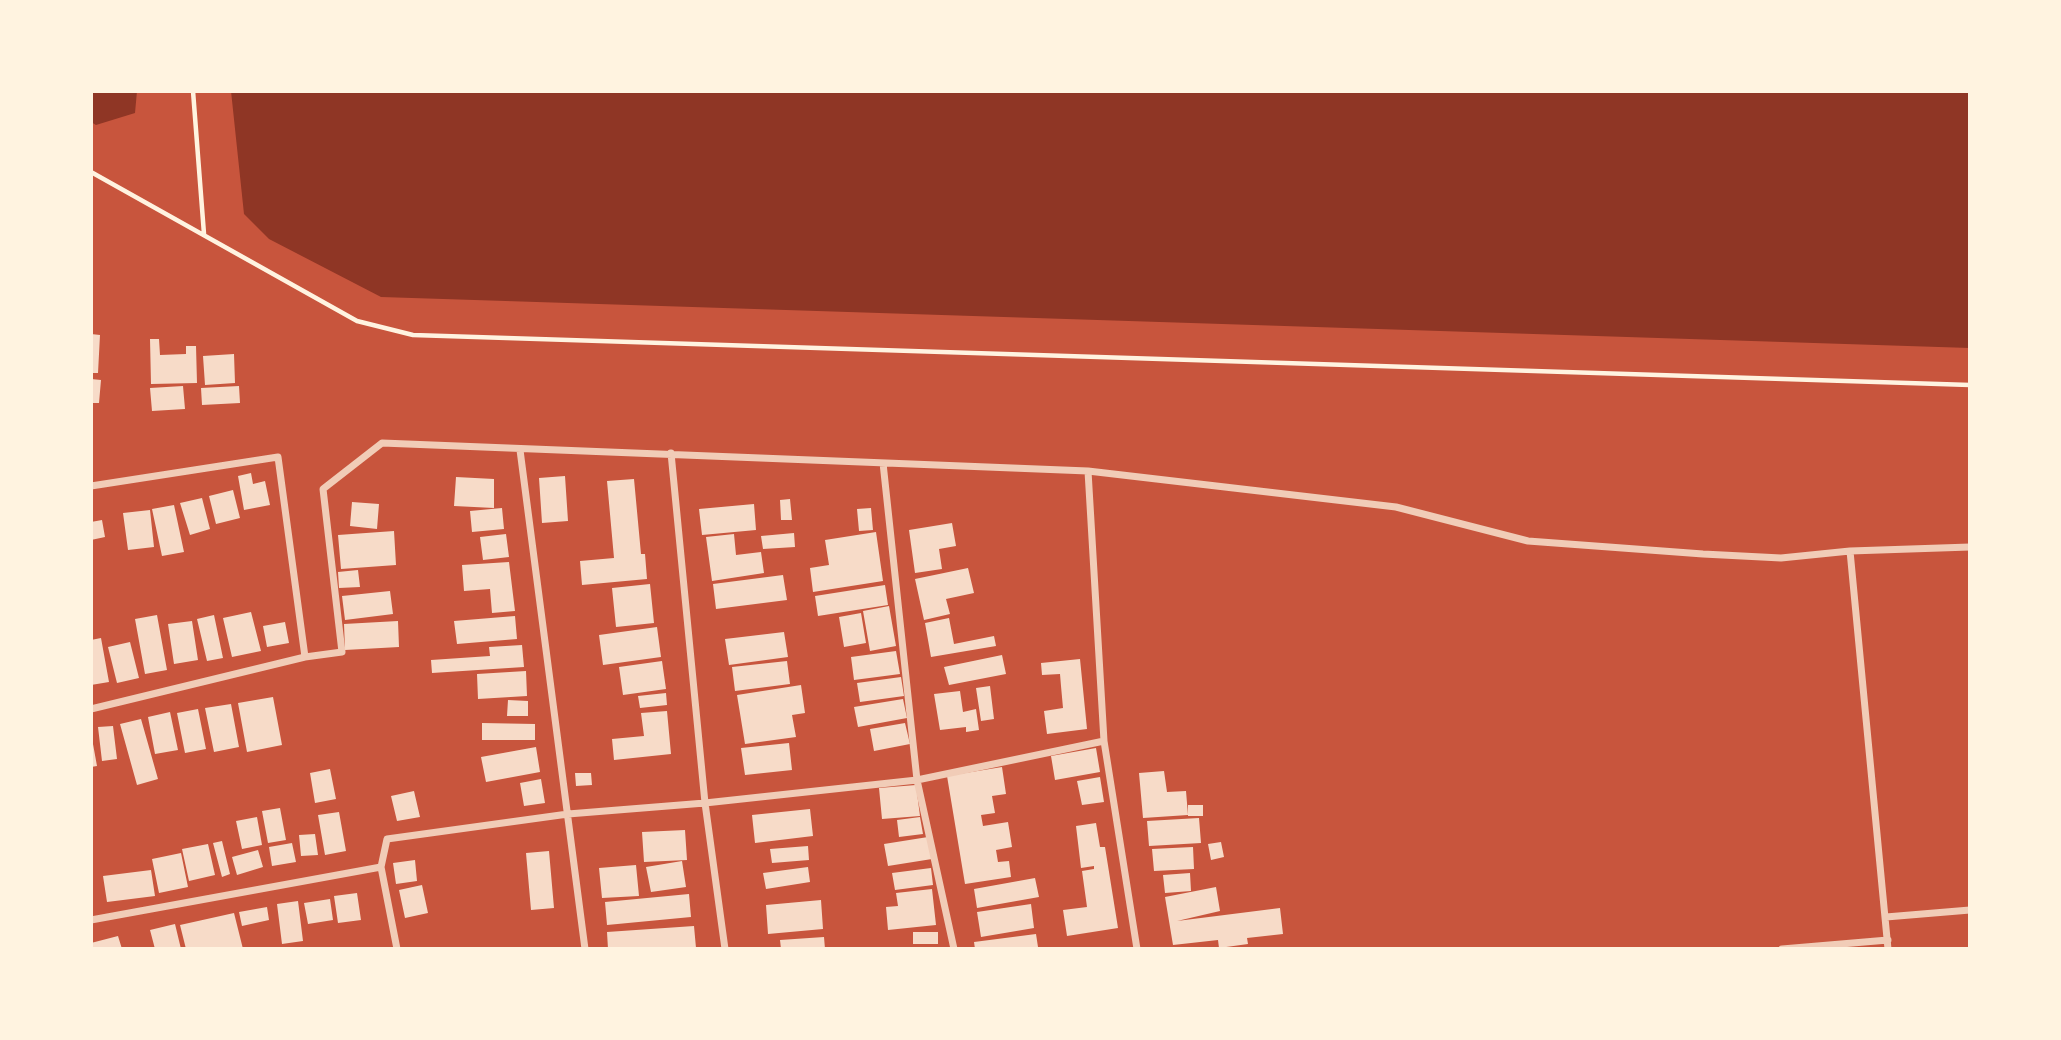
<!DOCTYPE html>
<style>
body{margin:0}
#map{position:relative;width:2061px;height:1040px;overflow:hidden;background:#c8553d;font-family:Karla,sans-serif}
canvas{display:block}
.frame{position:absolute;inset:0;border:93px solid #fff3e0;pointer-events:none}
</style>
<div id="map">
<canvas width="2061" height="1040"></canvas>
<div class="frame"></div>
</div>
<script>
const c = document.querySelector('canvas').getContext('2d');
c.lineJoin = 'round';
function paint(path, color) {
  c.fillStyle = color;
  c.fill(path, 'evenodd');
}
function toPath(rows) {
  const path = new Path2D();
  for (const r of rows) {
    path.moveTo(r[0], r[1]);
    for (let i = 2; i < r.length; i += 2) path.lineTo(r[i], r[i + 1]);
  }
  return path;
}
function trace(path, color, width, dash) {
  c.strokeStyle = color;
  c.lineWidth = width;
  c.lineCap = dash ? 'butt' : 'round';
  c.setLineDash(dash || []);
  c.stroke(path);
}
const water = toPath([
 [91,91,137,91,135,113,96,125,91,122],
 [231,91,1970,91,1970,348,381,297,269,239,244,214]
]);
const building = toPath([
 [91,334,100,335,98,373,91,373],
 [150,339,159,339,160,355,186,354,186,346,196,346,197,383,151,384],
 [234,354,235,383,205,385,203,356],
 [91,379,101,380,99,403,91,403],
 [183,386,185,409,152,411,150,388],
 [239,386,240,403,202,405,201,388],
 [251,473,253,484,265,481,270,505,244,510,238,476],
 [565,476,568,521,542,523,539,478],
 [456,477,494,479,494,508,454,506],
 [634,479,641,554,645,554,647,579,582,585,580,561,614,558,607,481],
 [233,490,240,518,216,524,209,496],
 [202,498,210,529,190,535,180,503],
 [790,499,792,520,781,520,780,500],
 [352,502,379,504,377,529,350,526],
 [754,504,756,530,702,535,699,509],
 [174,505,184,552,162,556,152,509],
 [502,508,504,529,472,532,470,511],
 [871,508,873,530,859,531,857,509],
 [150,510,154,547,128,550,123,513],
 [102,520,105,537,91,540,91,522],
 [952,523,956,546,939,549,942,569,915,573,909,530],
 [394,531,396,565,341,569,338,535],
 [876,532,883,581,813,592,810,568,829,565,825,540],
 [794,533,795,547,763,549,761,536],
 [506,534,509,557,483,560,480,537],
 [734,534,736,555,761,552,764,573,712,581,706,537],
 [509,562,515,611,492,613,490,589,464,591,462,565],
 [968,568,974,593,946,599,950,614,924,620,915,579],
 [358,570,360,587,339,588,338,572],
 [783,575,787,600,716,609,713,584],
 [650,584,654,623,616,627,612,588],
 [885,585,888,605,818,616,815,596],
 [390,591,393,614,345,620,342,596],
 [889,606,896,646,870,651,863,611],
 [251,612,261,651,232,657,223,618],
 [861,613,866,643,844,647,839,617],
 [157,615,167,670,145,674,135,619],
 [214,615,223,658,207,661,197,619],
 [515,616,517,639,457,644,454,621],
 [949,618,954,644,994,636,996,646,931,657,925,623],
 [192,621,198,660,174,664,168,624],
 [398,621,399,647,345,650,344,624],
 [285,622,289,643,267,647,263,626],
 [657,627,661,657,603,665,599,635],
 [784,632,788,657,729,665,725,639],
 [101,638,109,682,91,685,91,640],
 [130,642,139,678,117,683,108,647],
 [522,645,524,667,432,673,431,660,490,656,489,647],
 [896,651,900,674,854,680,851,657],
 [1002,655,1006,674,949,685,944,667],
 [1080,659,1087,729,1047,734,1044,711,1063,708,1061,686,1060,674,1042,675,1041,663],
 [662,661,666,689,623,695,619,667],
 [787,661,790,684,735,691,732,667],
 [526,671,527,696,478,699,477,674],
 [901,677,904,696,860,702,857,683],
 [801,685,805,713,792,715,796,737,745,744,737,695],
 [990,686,994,719,981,721,976,688],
 [960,691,963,712,976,709,979,730,966,732,966,727,940,730,934,694],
 [666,693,667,705,640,708,638,696],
 [273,697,282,745,247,752,238,703],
 [903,699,907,718,858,727,854,707],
 [508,700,528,701,528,716,507,716],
 [231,704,239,747,214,752,205,708],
 [198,709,206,749,185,753,177,713],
 [667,711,671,754,614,760,612,739,644,736,641,713],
 [170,712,178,750,155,754,148,717],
 [141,719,158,779,137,785,120,724],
 [482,723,535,724,535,740,482,740],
 [905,723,910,744,874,751,870,729],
 [113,726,117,759,102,761,98,727],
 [91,733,97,766,91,767],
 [789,743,792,770,745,775,741,748],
 [536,747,540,772,486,782,481,757],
 [1096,748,1100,772,1055,780,1051,756],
 [1002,767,1006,794,992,796,995,813,981,815,983,826,1008,822,1012,847,996,850,998,862,1009,861,1011,877,965,884,947,776],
 [330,769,336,799,315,803,310,773],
 [1164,771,1167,792,1186,791,1188,815,1143,818,1139,773],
 [575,773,591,773,592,785,576,786],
 [1100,777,1104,802,1082,805,1077,781],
 [541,779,545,803,524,806,520,783],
 [916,785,920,816,882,819,879,788],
 [414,791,420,817,397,821,391,796],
 [1188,805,1203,805,1203,816,1188,816],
 [280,808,286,840,268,843,262,811],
 [810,809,813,836,755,843,752,815],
 [339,812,346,851,325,855,318,815],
 [257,817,262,845,242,849,236,821],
 [920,817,923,834,899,837,897,820],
 [1199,818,1201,843,1149,846,1147,821],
 [1096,823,1100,847,1105,847,1118,928,1067,936,1063,910,1087,907,1082,871,1094,869,1094,866,1081,868,1076,826],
 [685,830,687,860,644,862,642,832],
 [315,834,318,855,301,856,299,835],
 [928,837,932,859,888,866,884,844],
 [222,841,230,874,222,877,213,843],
 [1221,842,1224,857,1211,860,1208,844],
 [292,843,296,862,272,866,269,847],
 [208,844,215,875,189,881,182,849],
 [808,846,809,860,772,863,770,849],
 [1193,847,1194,869,1154,871,1152,849],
 [258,850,263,867,237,875,232,857],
 [549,851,554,908,531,910,526,853],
 [181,853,188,887,159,893,152,859],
 [415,860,417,881,396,884,393,863],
 [682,861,686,887,651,892,646,867],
 [636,865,639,896,602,898,599,868],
 [808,867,810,882,766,889,763,873],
 [931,868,933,885,895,890,892,873],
 [151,870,155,896,107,902,103,876],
 [1190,873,1191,891,1165,893,1163,875],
 [1035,878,1039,897,977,908,974,889],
 [422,885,428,913,405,918,399,890],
 [1216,887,1220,911,1177,921,1280,908,1283,934,1247,938,1248,944,1219,948,1218,940,1173,945,1165,897],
 [932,889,936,925,888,930,886,907,898,906,896,893],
 [357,893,361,920,338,923,334,896],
 [689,894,691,917,607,925,605,902],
 [330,899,333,920,308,924,304,903],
 [821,900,823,929,768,934,766,905],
 [298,901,303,941,282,944,277,904],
 [1031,904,1034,928,981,937,977,912],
 [267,907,269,920,242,926,239,912],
 [234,913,243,949,186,949,180,925],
 [175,924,181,949,155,949,150,930],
 [694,926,696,948,608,949,607,932],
 [913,932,938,932,938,944,913,944],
 [1036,934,1038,947,975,949,974,942],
 [118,936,122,949,91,949,91,943],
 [824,937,825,949,781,949,780,940]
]);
const path = toPath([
 [193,91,204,234],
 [91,172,357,321,413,335,1970,385]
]);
const minor = toPath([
 [520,450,585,949],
 [671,453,705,803,725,949],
 [883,463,917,780,954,949],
 [1088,471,1104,741,1137,949],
 [91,486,278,457,305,657],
 [1850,551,1888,949],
 [91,709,305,657,342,652,323,489,382,443,1088,471,1396,507,1528,541,1703,554,1781,558,1850,551,1970,547],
 [381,867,397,949],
 [1886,917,1970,910],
 [91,920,381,867,387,839,568,814,705,803,917,780,1104,741],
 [1782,949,1888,940]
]);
paint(water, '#8f3625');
paint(building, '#f7dbc8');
trace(path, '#fff3e0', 4.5);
trace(minor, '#f1ccb7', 7);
</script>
